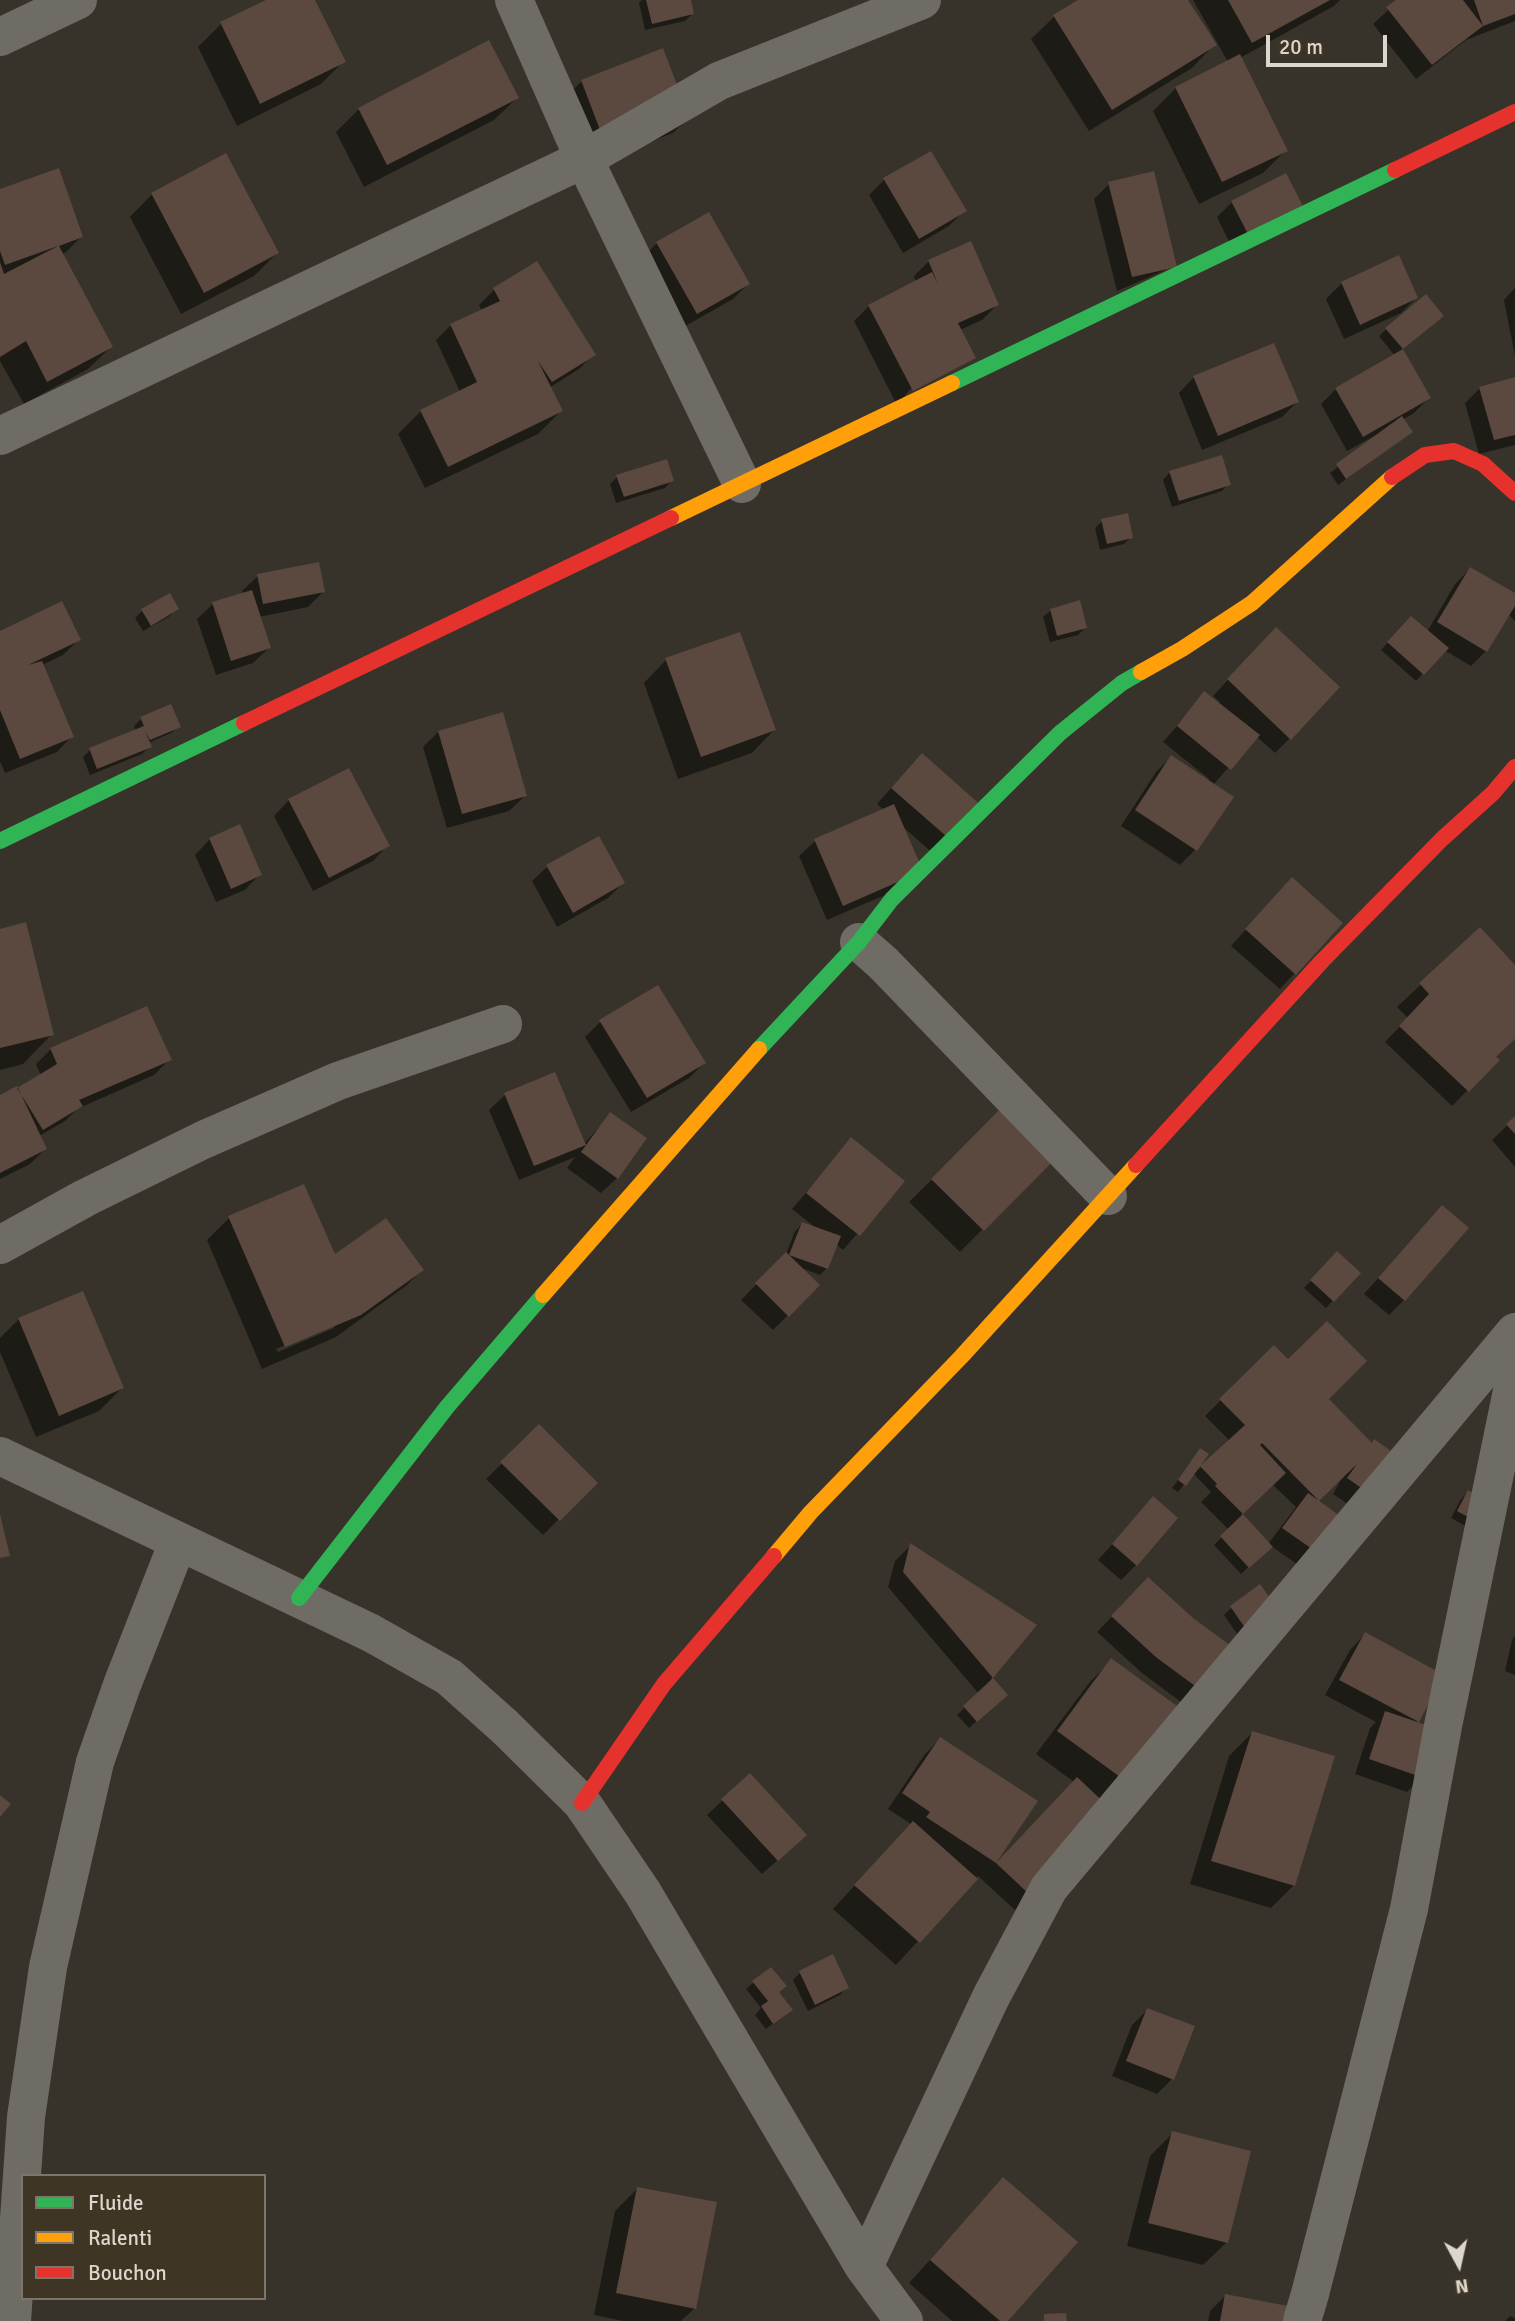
<!DOCTYPE html>
<style>
body{margin:0}
#map{position:relative;width:1515px;height:2321px;overflow:hidden;background:#38332a;font-family:Signika,sans-serif}
canvas{display:block}
.legend{position:absolute;left:21px;top:2174px;width:245px;height:126px;box-sizing:border-box;background:#3e3524;border:2px solid #7d7567;margin:0;padding:9px 12px;list-style:none;font-size:21px;color:#dcd6cc}
.legend li{display:flex;align-items:center;gap:14px;height:35px}
.legend b{width:35px;border:2px solid #7d7567}
.north{position:absolute;left:1424px;top:2230px;width:70px;height:70px;-webkit-text-stroke:5px #3e3524;paint-order:stroke;rotate:172deg;font-size:19px;font-weight:700;line-height:28px;text-align:center;color:#dcd6cc}
.north::after{content:'';display:block;margin:auto;width:24px;height:32px;background:#dcd6cc;clip-path:polygon(50% 0,100% 100%,50% 72%,0 100%)}
.scale{position:absolute;left:1266px;top:35px;width:121px;height:32px;box-sizing:border-box;border:4px solid #dcd6cc;border-top:0;padding-left:9px;font-size:21px;line-height:24px;white-space:nowrap;color:#dcd6cc;-webkit-text-stroke:5px #3e3524;paint-order:stroke}
</style>
<div id="map">
<canvas width="1515" height="2321"></canvas>
<ul class="legend">
<li><b style="height:9px;background:#30b455"></b>Fluide</li>
<li><b style="height:9px;background:#ff9f0a"></b>Ralenti</li>
<li><b style="height:9px;background:#e5322d"></b>Bouchon</li>
</ul>
<div class="north">N</div>
<div class="scale">20 m</div>
</div>
<script>
const c = document.querySelector('canvas').getContext('2d');
c.lineJoin = 'round';
function paint(path, color) {
  c.fillStyle = color;
  c.fill(path, 'evenodd');
}
function toPath(rows) {
  const path = new Path2D();
  for (const r of rows) {
    path.moveTo(r[0], r[1]);
    for (let i = 2; i < r.length; i += 2) path.lineTo(r[i], r[i + 1]);
  }
  return path;
}
function trace(path, color, width, dash) {
  c.strokeStyle = color;
  c.lineWidth = width;
  c.lineCap = dash ? 'butt' : 'round';
  c.setLineDash(dash || []);
  c.stroke(path);
}
const shadow = toPath([
 [270,0,313,0,344,61,321,84,237,126,198,47,221,24],
 [642,0,689,0,692,14,685,21,645,30,639,3],
 [1081,0,1186,0,1214,45,1192,68,1089,131,1031,39,1054,17],
 [1193,0,1340,0,1334,6,1240,58,1286,150,1263,173,1199,204,1153,111,1176,88,1228,62],
 [1399,0,1515,0,1515,21,1466,40,1416,79,1373,24],
 [582,81,688,118,673,133,592,165,566,96],
 [517,98,494,120,364,187,336,132,359,109],
 [930,153,964,211,949,226,903,253,869,195,884,180],
 [1109,184,1175,266,1117,291,1094,199],
 [0,190,81,237,66,252,62,254,111,347,88,369,24,404,0,361],
 [152,194,277,253,254,276,181,314,130,217],
 [1232,202,1288,225,1234,252,1217,217],
 [657,243,748,284,733,299,682,328,642,258],
 [1398,258,1416,298,1401,313,1344,339,1326,299,1342,283],
 [929,261,997,305,982,320,960,330,897,405,854,321,869,306,916,282,914,276],
 [537,263,594,354,579,369,549,388,561,411,538,434,425,488,398,434,421,411,460,392,436,340,451,325,482,311,479,305,494,290],
 [1515,288,1515,356,1504,300],
 [1434,323,1401,350,1429,398,1414,413,1402,420,1410,432,1338,485,1330,473,1375,438,1374,436,1347,451,1321,404,1336,389,1395,356,1379,336,1386,329],
 [1194,377,1297,402,1282,417,1202,450,1179,393],
 [1515,379,1515,445,1479,454,1465,403,1480,388],
 [1170,472,1229,484,1222,491,1172,507,1163,480],
 [617,477,672,480,665,488,616,503,610,484],
 [1102,521,1131,537,1124,544,1100,550,1095,528],
 [1470,569,1515,596,1515,621,1508,614,1486,651,1471,666,1444,650,1416,681,1381,650,1404,625,1427,632,1455,584],
 [258,576,323,592,308,607,259,617,269,648,253,663,216,675,197,619,213,604,243,594,242,591],
 [177,608,170,616,143,631,135,618,142,611],
 [1051,610,1085,628,1078,635,1050,642,1043,617],
 [0,633,78,640,63,655,42,665,72,736,57,752,5,773,0,761],
 [1261,644,1290,738,1275,753,1256,736,1213,785,1196,849,1180,865,1121,826,1156,772,1171,757,1208,782,1209,779,1163,742,1205,694,1218,704,1220,702,1213,696],
 [666,660,774,730,752,753,678,779,644,683],
 [141,719,179,726,171,733,148,743,149,747,142,754,90,775,83,757,90,750,136,731,134,726],
 [438,732,525,796,509,811,447,828,423,747],
 [907,770,982,808,937,857,901,825,906,886,827,920,799,856,815,841,884,810,877,804],
 [289,800,388,845,373,861,313,891,274,816],
 [210,839,260,874,245,890,216,902,195,855],
 [548,866,623,883,608,898,557,927,532,881],
 [1277,895,1341,923,1280,989,1231,946],
 [1480,929,1515,968,1515,1039,1495,1058,1497,1060,1452,1106,1385,1042,1408,1018,1397,1007],
 [0,930,52,1034,23,1064,0,1070],
 [600,1022,704,1063,689,1078,631,1112,585,1037],
 [51,1049,170,1059,154,1075,77,1109,65,1121,39,1136,45,1149,30,1164,0,1179,0,1098,41,1076,36,1064],
 [554,1074,584,1144,610,1115,644,1139,617,1178,601,1193,567,1168,575,1157,519,1180,489,1110,505,1095],
 [1011,1101,1061,1150,960,1252,909,1202],
 [1515,1118,1515,1167,1492,1140],
 [851,1140,903,1181,843,1250,836,1244,827,1268,820,1275,801,1268,818,1285,773,1330,741,1300,786,1254,795,1231,802,1224,816,1228,792,1209],
 [229,1218,334,1257,422,1270,407,1285,336,1337,262,1369,207,1240],
 [334,1325,334,1328,278,1352,276,1349],
 [1427,1223,1404,1300,1389,1315,1364,1294],
 [1337,1254,1358,1273,1326,1308,1304,1288],
 [19,1319,122,1388,99,1411,36,1437,0,1352,0,1338],
 [1274,1347,1372,1445,1374,1522,1333,1494,1343,1476,1316,1501,1308,1572,1271,1546,1241,1574,1214,1545,1229,1530,1201,1502,1211,1492,1193,1473,1178,1492,1172,1488,1201,1450,1198,1470,1230,1441,1205,1416],
 [1273,1485,1296,1507,1268,1544,1241,1515],
 [539,1427,595,1483,543,1535,486,1479],
 [1468,1492,1480,1534,1451,1518,1461,1499],
 [1153,1499,1136,1565,1121,1580,1098,1560],
 [910,1546,1035,1626,991,1678,1006,1694,969,1728,957,1715,979,1694,888,1587,895,1561],
 [1133,1595,1235,1651,1189,1708,1142,1673,1097,1632],
 [1231,1608,1273,1623,1244,1644,1224,1615],
 [1365,1634,1442,1676,1416,1723,1422,1777,1407,1792,1355,1774,1370,1728,1376,1722,1325,1695,1350,1650],
 [1515,1636,1515,1675,1505,1671,1512,1640],
 [1111,1661,1179,1709,1030,1895,1015,1910,978,1876,896,1965,833,1909,911,1824,888,1809,925,1754,940,1739,997,1864,1074,1782,1036,1754,1089,1683],
 [1252,1733,1294,1885,1271,1908,1190,1884,1229,1756],
 [723,1800,789,1850,762,1874,707,1815],
 [800,1973,847,1987,840,1995,808,2011,793,1980],
 [754,1982,778,1993,790,2010,766,2029,755,2015,761,2008,746,1989],
 [1147,2010,1172,2079,1157,2094,1112,2076,1132,2025],
 [1173,2133,1249,2152,1226,2243,1203,2265,1127,2246,1150,2156],
 [1003,2179,1006,2321,952,2321,909,2283],
 [637,2189,695,2308,681,2321,623,2321,594,2315,615,2211],
 [1225,2296,1284,2321,1208,2321,1210,2311],
 [1510,2316,1515,2318,1515,2321,1505,2321]
]);
const building = toPath([
 [266,0,315,0,346,62,260,104,220,22],
 [646,0,691,0,694,14,652,24],
 [1078,0,1188,0,1217,45,1112,110,1053,15],
 [1228,0,1330,0,1252,43],
 [1396,0,1463,0,1483,26,1432,65,1386,7],
 [1474,0,1515,0,1515,14,1483,26],
 [489,40,519,98,387,165,358,108],
 [663,48,690,119,608,151,581,80],
 [1240,54,1288,151,1222,182,1175,87],
 [931,151,967,211,919,239,883,178],
 [226,153,279,253,204,293,151,193],
 [59,168,83,237,59,246,113,347,47,382,26,341,0,357,0,262,4,274,58,246,5,265,0,251,0,189],
 [1154,171,1177,267,1132,277,1108,182],
 [1286,173,1305,210,1250,238,1231,201],
 [709,212,750,284,697,314,656,242],
 [971,241,999,305,958,323,976,358,913,391,868,305,932,272,938,284,928,260],
 [1399,255,1418,298,1360,325,1341,282],
 [537,261,596,355,552,382,538,361,563,411,448,467,420,410,477,382,450,324,500,301,493,288],
 [1426,294,1444,316,1403,349,1385,328],
 [1274,343,1299,402,1218,436,1193,376],
 [1403,349,1431,398,1363,437,1335,388],
 [1515,377,1515,435,1494,440,1479,387],
 [1402,416,1413,432,1346,479,1336,464],
 [1222,455,1231,485,1179,501,1169,471],
 [667,459,674,481,624,497,616,475],
 [1128,513,1133,538,1107,544,1101,519],
 [319,562,325,592,263,604,257,574],
 [1470,567,1515,593,1515,606,1487,652,1437,622],
 [252,590,271,648,231,661,212,602],
 [170,593,179,609,151,626,141,609],
 [1080,600,1087,628,1057,636,1050,609],
 [62,601,81,640,28,665,42,661,74,737,20,759,0,710,0,631],
 [1411,616,1449,648,1424,675,1387,642],
 [1276,627,1340,687,1291,740,1227,679],
 [740,632,776,730,701,757,665,658],
 [1204,691,1260,735,1231,770,1177,726],
 [171,704,181,727,150,740,145,731,152,747,97,769,89,748,144,726,140,717],
 [503,712,527,796,462,814,438,731],
 [922,753,984,808,954,843,891,788],
 [1171,755,1234,797,1197,851,1135,810],
 [349,768,390,846,329,878,288,799],
 [894,804,923,871,843,906,814,839],
 [240,824,262,875,231,889,209,838],
 [599,836,625,883,573,913,546,865],
 [1292,877,1343,923,1296,975,1245,929],
 [26,922,54,1035,0,1048,0,929],
 [1480,927,1515,965,1515,1039,1496,1057,1500,1060,1469,1092,1399,1026,1429,994,1419,983],
 [658,985,706,1063,647,1098,599,1020],
 [147,1006,172,1060,79,1100,83,1106,43,1130,17,1088,57,1064,50,1048],
 [555,1072,586,1145,534,1166,504,1093],
 [17,1086,47,1149,0,1173,0,1095],
 [1011,1098,1064,1150,984,1231,931,1179],
 [610,1112,647,1138,618,1179,581,1152],
 [1515,1116,1515,1134,1506,1124],
 [851,1137,905,1181,860,1236,806,1193],
 [304,1184,335,1254,386,1218,424,1270,361,1315,285,1347,228,1216],
 [1442,1205,1469,1228,1405,1301,1378,1278],
 [802,1222,841,1236,828,1269,789,1255],
 [1337,1251,1361,1273,1334,1302,1310,1280],
 [786,1252,820,1285,789,1317,755,1283],
 [83,1291,124,1388,59,1416,18,1318],
 [1327,1321,1367,1361,1329,1399,1372,1443,1374,1439,1418,1470,1390,1508,1347,1478,1357,1464,1319,1501,1262,1443,1260,1445,1286,1473,1243,1514,1215,1486,1217,1484,1200,1466,1245,1425,1219,1399,1274,1345,1288,1359],
 [539,1424,598,1483,560,1521,500,1462],
 [1200,1448,1209,1454,1186,1486,1178,1480],
 [1468,1490,1500,1507,1488,1528,1457,1511],
 [1308,1493,1350,1523,1325,1558,1282,1528],
 [1153,1496,1178,1518,1137,1566,1112,1544],
 [0,1514,10,1556,0,1558],
 [1243,1514,1273,1547,1249,1568,1220,1536],
 [910,1543,1037,1625,993,1678,903,1572],
 [1148,1577,1193,1618,1238,1651,1206,1694,1157,1658,1111,1616],
 [1260,1584,1283,1616,1252,1638,1230,1606],
 [1365,1632,1444,1675,1419,1722,1339,1680],
 [1111,1658,1181,1709,1127,1782,1057,1731],
 [993,1678,1008,1695,977,1722,963,1706],
 [1385,1711,1441,1730,1424,1778,1369,1759],
 [1252,1731,1335,1756,1295,1886,1211,1861],
 [940,1737,1038,1801,996,1863,926,1817,930,1812,902,1793],
 [750,1773,807,1835,778,1861,721,1799],
 [1077,1777,1112,1810,1031,1896,996,1863],
 [0,1795,11,1804,0,1817],
 [913,1821,978,1879,920,1943,854,1885],
 [833,1954,849,1988,815,2005,799,1971],
 [771,1967,787,1986,779,1992,793,2010,773,2024,761,2006,768,2001,752,1981],
 [1147,2008,1195,2026,1174,2080,1126,2061],
 [1172,2131,1251,2151,1228,2243,1148,2223],
 [1003,2177,1078,2242,1008,2321,1000,2321,930,2260],
 [637,2187,717,2202,696,2309,616,2293],
 [1225,2294,1288,2306,1285,2321,1220,2321],
 [1066,2313,1067,2321,1044,2321,1044,2314]
]);
const street = toPath([
 [514,0,584,159,742,484],
 [0,37,78,0],
 [0,436,584,159,719,81,922,0],
 [859,942,883,963,1108,1196],
 [0,1245,85,1198,203,1140,338,1081,503,1024],
 [0,1456,371,1633,449,1677,505,1727,582,1803,643,1893,864,2267,904,2321],
 [864,2267,991,1997,1049,1888,1515,1332],
 [12,2321,26,2117,48,1967,95,1762,122,1685,178,1542],
 [1302,2321,1310,2294,1409,1909,1443,1726,1515,1376]
]);
const fast = toPath([
 [952,383,1395,170],
 [0,841,244,723],
 [759,1049,859,942,892,899,1060,733,1122,683,1141,672],
 [299,1598,447,1407,543,1295]
]);
const slow = toPath([
 [671,518,952,383],
 [1141,672,1182,649,1252,603,1392,477],
 [543,1295,759,1049],
 [774,1556,811,1512,961,1357,1136,1165]
]);
const jam = toPath([
 [1395,170,1515,112],
 [1392,477,1425,455,1454,451,1483,464,1515,493],
 [244,723,671,518],
 [1136,1165,1323,960,1442,839,1493,793,1515,767],
 [582,1803,664,1684,774,1556]
]);
paint(shadow, '#0007');
paint(building, '#5b483e');
trace(street, '#6f6c65', 38);
trace(fast, '#30b455', 16);
trace(slow, '#ff9f0a', 16);
trace(jam, '#e5322d', 16);
</script>
